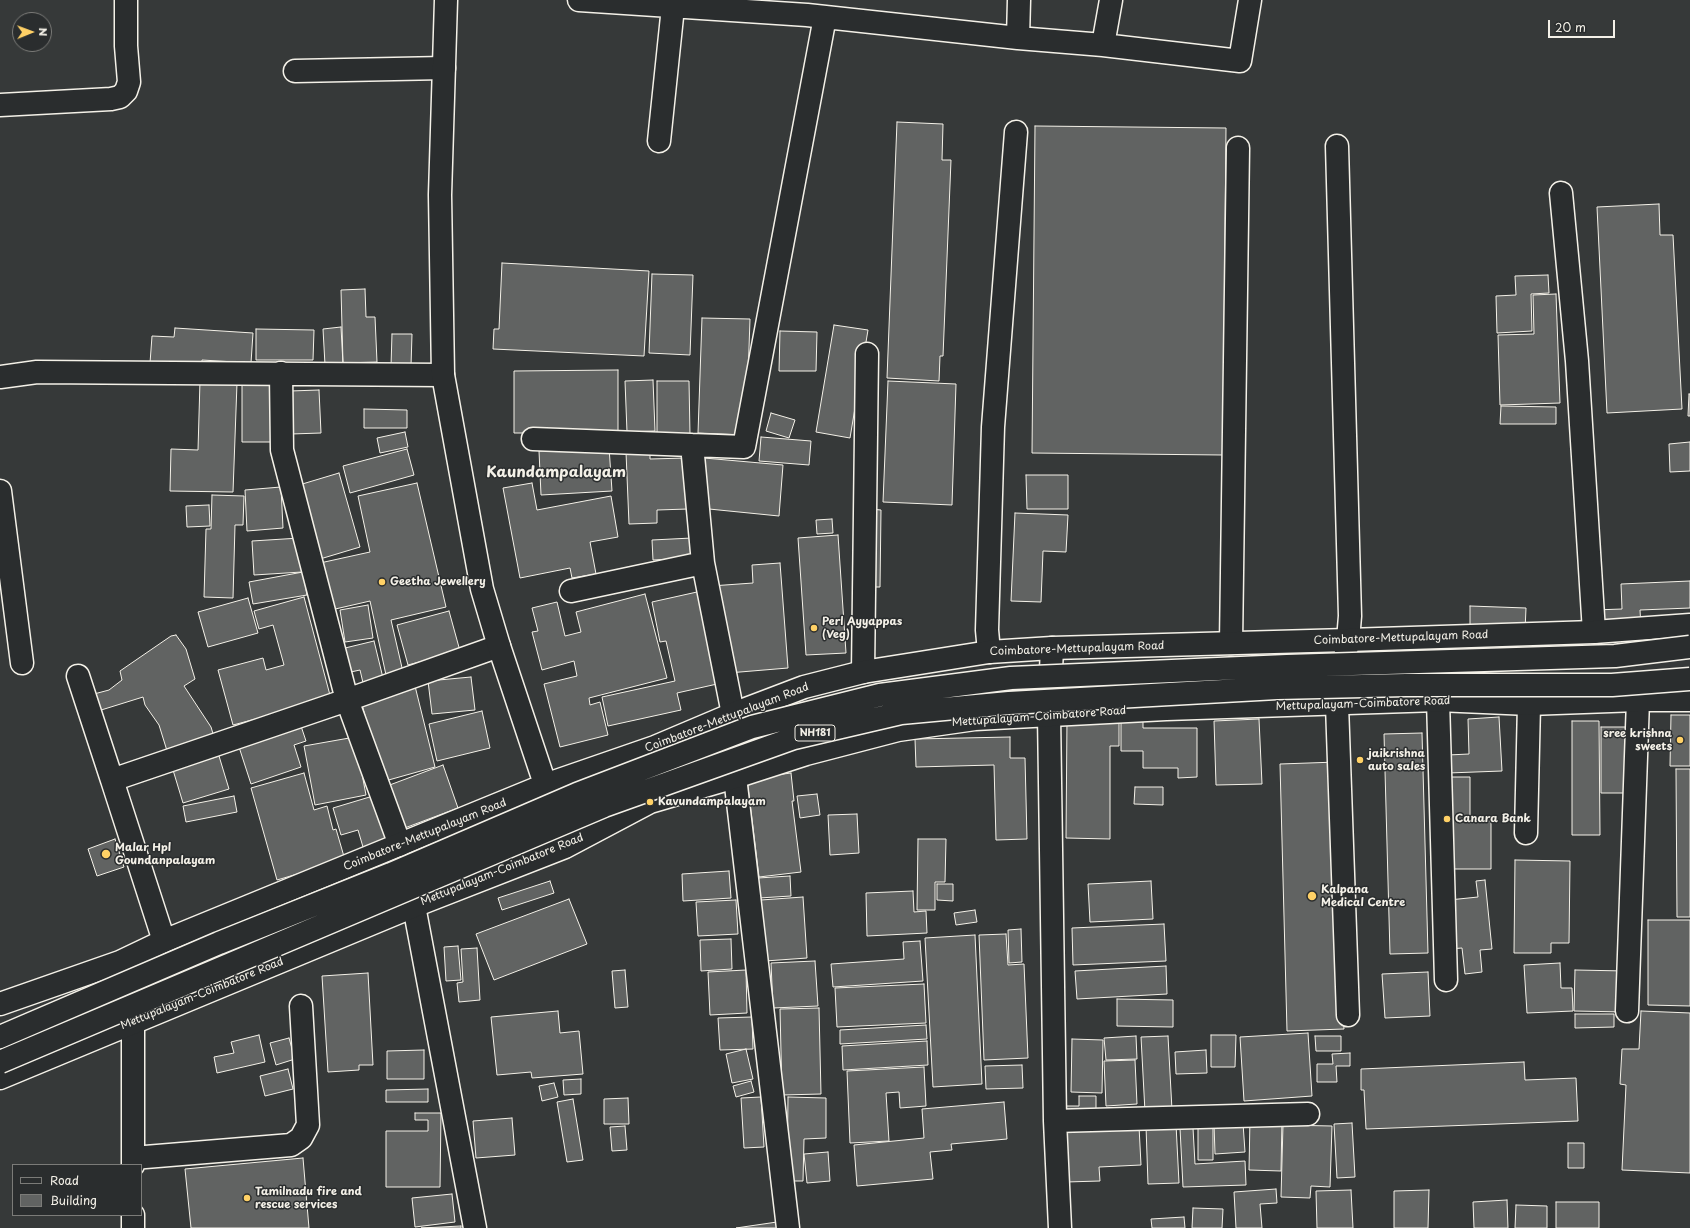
<!DOCTYPE html>
<style>
body{margin:0}
#map{position:relative;width:1690px;height:1228px;overflow:hidden;background:#363939;font-family:"Playpen Sans",sans-serif}
canvas{display:block}
.legend{position:absolute;left:12px;top:1164px;width:130px;height:52px;box-sizing:border-box;background:#2a2d2e;border:1px solid #7b7b78;margin:0;padding:5px 7px;list-style:none;font-size:12px;color:#f4f1e8}
.legend li{display:flex;align-items:center;gap:8px;height:20px}
.legend b{width:20px;border:1px solid #7b7b78}
.north{position:absolute;left:12px;top:12px;width:40px;height:40px;box-sizing:border-box;background:#2a2d2e;border:1px solid #7b7b78;border-radius:50%;rotate:89deg;font-size:11px;font-weight:700;line-height:16px;text-align:center;color:#f4f1e8}
.north::after{content:'';display:block;margin:auto;width:14px;height:18px;background:#ffd166;clip-path:polygon(50% 0,100% 100%,50% 72%,0 100%)}
.scale{position:absolute;left:1548px;top:20px;width:67px;height:18px;box-sizing:border-box;border:2px solid #f4f1e8;border-top:0;padding-left:5px;font-size:12px;line-height:14px;white-space:nowrap;color:#f4f1e8;-webkit-text-stroke:3px #2a2d2e;paint-order:stroke}
</style>
<div id="map">
<canvas width="1690" height="1228"></canvas>
<ul class="legend">
<li><b style="height:5px;background:#2a2d2e"></b>Road</li>
<li><b style="height:11px;background:#616362"></b>Building</li>
</ul>
<div class="north">N</div>
<div class="scale">20 m</div>
</div>
<script>
const c = document.querySelector('canvas').getContext('2d');
c.lineJoin = 'round';
function paint(path, color) {
  c.fillStyle = color;
  c.fill(path, 'evenodd');
}
function toPath(rows) {
  const path = new Path2D();
  for (const r of rows) {
    path.moveTo(r[0], r[1]);
    for (let i = 2; i < r.length; i += 2) path.lineTo(r[i], r[i + 1]);
  }
  return path;
}
function trace(path, color, width, dash) {
  c.strokeStyle = color;
  c.lineWidth = width;
  c.lineCap = dash ? 'butt' : 'round';
  c.setLineDash(dash || []);
  c.stroke(path);
}
function label(font, color, halo, rows, align = 'center') {
  c.font = font + ' "Playpen Sans",sans-serif';
  c.lineWidth = 3;
  c.setLineDash([]);
  c.textBaseline = 'middle';
  c.strokeStyle = halo;
  c.fillStyle = color;
  for (const [text, x, y, turn = 0] of rows) {
    c.save();
    c.translate(x, y);
    c.rotate((+turn || 0) * Math.PI / 180);
    c.textAlign = isNaN(turn) ? turn : align;
    if (halo) c.strokeText(text, 0, 0);
    c.fillText(text, 0, 0);
    c.restore();
  }
}
const building = toPath([
 [897,122,943,124,942,160,951,160,943,356,940,356,939,381,887,378,897,122],
 [1035,126,1226,128,1223,455,1032,453,1035,126],
 [1659,204,1660,235,1673,235,1682,409,1607,413,1597,207,1659,204],
 [502,263,649,271,644,356,493,349,494,329,499,329,502,263],
 [652,274,693,275,690,355,649,353,652,274],
 [1548,275,1549,293,1531,294,1532,331,1497,333,1496,296,1516,295,1515,276,1548,275],
 [365,289,366,317,375,317,377,362,343,363,341,290,365,289],
 [1556,294,1560,403,1500,405,1498,335,1534,334,1533,295,1556,294],
 [702,318,750,319,746,435,698,433,702,318],
 [834,325,868,330,850,438,816,432,834,325],
 [341,327,343,364,325,365,323,329,341,327],
 [175,328,253,333,251,363,202,360,202,366,150,363,152,336,174,337,175,328],
 [256,329,314,330,313,360,256,360,256,329],
 [780,331,817,332,816,371,779,371,780,331],
 [392,334,412,334,411,366,391,366,392,334],
 [618,370,618,433,514,433,514,371,618,370],
 [653,380,655,431,627,432,625,381,653,380],
 [200,381,237,383,233,492,170,491,171,449,198,450,200,381],
 [657,381,689,381,690,435,657,435,657,381],
 [888,381,956,384,952,505,883,502,888,381],
 [242,382,273,382,272,442,242,442,242,382],
 [319,390,321,433,291,434,290,391,319,390],
 [1689,394,1690,394,1690,416,1688,416,1689,394],
 [1501,406,1556,407,1556,424,1500,424,1501,406],
 [364,409,407,410,407,428,364,428,364,409],
 [771,413,795,420,789,438,766,431,771,413],
 [405,432,408,447,380,453,377,438,405,432],
 [761,437,811,441,809,465,759,461,761,437],
 [1690,442,1690,471,1670,472,1669,444,1690,442],
 [609,447,612,491,541,495,539,451,609,447],
 [407,449,414,475,350,493,343,466,407,449],
 [650,451,650,459,686,458,688,509,657,510,657,523,629,524,626,452,650,451],
 [704,458,783,465,779,516,699,508,704,458],
 [339,473,360,547,320,559,299,485,339,473],
 [1026,475,1068,475,1068,509,1027,509,1026,475],
 [417,483,446,607,391,620,403,672,386,675,370,601,331,610,320,563,370,552,358,496,417,483],
 [532,483,537,510,611,496,618,537,590,542,596,574,572,578,570,568,520,578,503,488,532,483],
 [281,487,283,528,247,531,245,490,281,487],
 [212,495,244,496,243,525,235,525,233,598,204,597,206,529,211,529,212,495],
 [209,505,210,526,187,527,186,506,209,505],
 [870,509,881,510,880,587,870,587,870,509],
 [1015,513,1068,515,1066,552,1043,551,1041,602,1011,601,1015,513],
 [832,519,833,533,817,534,816,520,832,519],
 [838,535,846,653,806,655,798,538,838,535],
 [300,538,302,572,254,575,252,541,300,538],
 [692,538,693,558,653,560,652,540,692,538],
 [780,563,788,668,728,673,711,586,753,583,752,565,780,563],
 [303,572,307,595,253,604,249,582,303,572],
 [1690,581,1690,608,1640,610,1641,628,1595,630,1594,610,1622,609,1621,584,1690,581],
 [706,590,726,682,677,693,681,710,608,726,602,697,675,681,666,641,660,642,652,602,706,590],
 [645,594,667,678,589,698,590,705,600,702,608,735,560,747,544,684,577,676,574,661,542,670,532,632,538,631,532,608,557,602,565,636,581,632,576,612,645,594],
 [304,597,331,699,233,725,218,670,263,658,266,670,284,665,273,625,259,629,254,611,304,597],
 [248,598,258,633,208,647,198,612,248,598],
 [368,605,373,638,345,642,340,610,368,605],
 [1470,606,1526,608,1525,631,1470,630,1470,606],
 [449,611,460,651,408,665,397,625,449,611],
 [176,635,186,649,195,679,184,686,211,727,214,737,168,754,159,725,145,705,143,697,98,711,94,694,109,690,122,680,120,671,171,636,176,635],
 [374,641,384,682,364,687,360,670,346,673,341,649,374,641],
 [471,677,475,710,432,714,428,681,471,677],
 [415,686,435,767,385,781,375,752,361,701,415,686],
 [482,711,490,748,437,761,429,724,482,711],
 [1671,715,1690,715,1690,766,1670,766,1671,715],
 [1121,716,1143,716,1143,728,1197,728,1197,777,1178,778,1178,768,1143,768,1143,751,1121,751,1121,716],
 [1499,717,1502,771,1448,773,1448,755,1469,754,1468,719,1499,717],
 [1067,719,1119,719,1119,746,1110,746,1110,839,1066,838,1067,719],
 [1259,719,1262,784,1216,785,1214,721,1259,719],
 [1572,721,1599,721,1600,835,1572,835,1572,721],
 [301,726,306,741,294,745,301,767,251,784,239,747,301,726],
 [1601,727,1630,727,1630,793,1601,793,1601,727],
 [1422,733,1428,953,1390,954,1384,734,1422,733],
 [355,737,366,795,315,805,304,746,355,737],
 [1010,737,1010,758,1025,758,1027,839,996,840,994,765,916,767,915,739,1010,737],
 [219,756,229,789,183,803,173,770,219,756],
 [1337,762,1344,1029,1287,1031,1280,764,1337,762],
 [443,765,458,808,402,829,387,786,443,765],
 [1676,769,1690,769,1690,917,1677,917,1676,769],
 [304,773,314,810,327,806,333,830,336,829,345,860,277,880,251,788,304,773],
 [791,773,794,801,792,801,801,872,759,877,747,779,791,773],
 [1449,777,1470,777,1470,821,1491,821,1491,869,1448,869,1449,777],
 [1135,787,1163,787,1163,805,1134,804,1135,787],
 [817,794,820,815,800,818,797,796,817,794],
 [234,796,237,812,186,822,183,806,234,796],
 [373,796,386,840,363,847,358,830,341,835,333,808,373,796],
 [857,814,859,853,830,855,828,815,857,814],
 [115,839,124,867,97,876,88,849,115,839],
 [918,839,946,839,945,882,935,882,935,910,917,910,918,839],
 [1515,860,1570,861,1569,943,1551,943,1551,953,1514,953,1515,860],
 [729,871,731,898,683,901,682,874,729,871],
 [790,876,791,896,759,898,758,878,790,876],
 [1485,880,1492,949,1480,950,1482,972,1465,974,1462,948,1449,949,1449,900,1478,897,1476,881,1485,880],
 [550,881,554,893,502,910,498,898,550,881],
 [1151,881,1153,919,1090,922,1088,884,1151,881],
 [937,884,953,884,953,901,937,900,937,884],
 [913,891,914,912,926,911,927,933,867,936,866,893,913,891],
 [803,897,807,958,765,961,761,900,803,897],
 [569,899,587,944,494,980,476,934,569,899],
 [736,900,738,934,698,936,696,902,736,900],
 [975,910,977,922,956,925,954,913,975,910],
 [1648,920,1690,920,1690,1006,1648,1005,1648,920],
 [1164,924,1166,961,1073,965,1072,928,1164,924],
 [1021,929,1022,962,1009,963,1008,930,1021,929],
 [1006,934,1008,965,1024,964,1028,1058,984,1060,979,935,1006,934],
 [975,935,982,1084,933,1087,925,938,975,935],
 [731,939,732,969,701,971,700,940,731,939],
 [920,941,923,981,833,987,831,964,904,959,903,942,920,941],
 [458,946,461,980,446,981,444,947,458,946],
 [477,948,480,1000,459,1002,457,983,463,982,461,949,477,948],
 [815,961,818,1006,773,1008,771,963,815,961],
 [1560,963,1561,988,1572,988,1573,1011,1527,1013,1524,965,1560,963],
 [1166,966,1167,994,1077,999,1075,971,1166,966],
 [625,970,628,1007,615,1008,612,971,625,970],
 [746,970,747,1013,710,1015,708,972,746,970],
 [1575,970,1626,971,1625,1012,1574,1011,1575,970],
 [1428,972,1430,1016,1385,1018,1382,974,1428,972],
 [368,973,373,1065,359,1065,359,1070,328,1072,322,976,368,973],
 [924,984,926,1023,837,1027,835,988,924,984],
 [1117,999,1173,1000,1173,1027,1117,1026,1117,999],
 [819,1008,821,1094,782,1095,780,1009,819,1008],
 [558,1011,560,1033,579,1031,583,1074,532,1078,531,1072,497,1075,491,1017,558,1011],
 [1641,1011,1690,1013,1690,1173,1622,1170,1626,1085,1620,1084,1622,1049,1639,1049,1641,1011],
 [1575,1014,1614,1014,1614,1027,1575,1028,1575,1014],
 [752,1017,753,1049,720,1050,718,1018,752,1017],
 [926,1025,927,1039,840,1044,840,1030,926,1025],
 [1308,1033,1312,1096,1244,1101,1240,1037,1308,1033],
 [259,1035,265,1062,217,1073,214,1057,234,1053,231,1042,259,1035],
 [1211,1035,1236,1035,1235,1067,1211,1067,1211,1035],
 [1136,1036,1137,1059,1106,1060,1104,1038,1136,1036],
 [1168,1036,1172,1110,1145,1112,1141,1037,1168,1036],
 [1315,1036,1341,1036,1341,1051,1316,1051,1315,1036],
 [289,1038,295,1059,276,1065,270,1043,289,1038],
 [1072,1039,1103,1040,1102,1093,1071,1092,1072,1039],
 [927,1041,928,1065,843,1070,842,1046,927,1041],
 [746,1049,753,1079,732,1083,726,1054,746,1049],
 [424,1050,424,1079,387,1079,387,1051,424,1050],
 [1206,1050,1207,1073,1176,1074,1175,1052,1206,1050],
 [1350,1053,1350,1066,1336,1066,1337,1082,1317,1082,1317,1064,1333,1064,1332,1054,1350,1053],
 [1135,1060,1137,1104,1106,1106,1104,1061,1135,1060],
 [1524,1062,1525,1080,1576,1078,1578,1121,1366,1129,1364,1090,1361,1090,1361,1069,1524,1062],
 [1022,1065,1023,1088,986,1089,985,1066,1022,1065],
 [924,1067,926,1106,900,1108,899,1092,886,1093,889,1141,850,1143,847,1071,924,1067],
 [288,1069,293,1089,265,1096,260,1076,288,1069],
 [581,1079,581,1094,564,1095,563,1080,581,1079],
 [751,1081,754,1092,736,1097,733,1086,751,1081],
 [554,1083,558,1097,542,1101,539,1086,554,1083],
 [428,1089,428,1102,386,1102,386,1090,428,1089],
 [1079,1096,1096,1096,1096,1115,1062,1114,1062,1106,1079,1106,1079,1096],
 [761,1097,764,1147,744,1148,741,1098,761,1097],
 [788,1097,826,1098,826,1138,804,1139,803,1181,787,1181,788,1097],
 [628,1098,629,1124,604,1124,604,1099,628,1098],
 [573,1099,583,1160,567,1162,557,1102,573,1099],
 [1004,1102,1007,1139,951,1144,952,1150,930,1152,933,1179,857,1186,854,1145,924,1138,922,1109,1004,1102],
 [415,1113,441,1113,440,1187,386,1187,386,1131,428,1131,428,1120,415,1120,415,1113],
 [512,1118,515,1155,476,1158,473,1121,512,1118],
 [1250,1118,1282,1119,1281,1171,1249,1170,1250,1118],
 [1198,1120,1213,1120,1213,1160,1198,1160,1198,1120],
 [1243,1123,1245,1152,1215,1154,1214,1124,1243,1123],
 [1352,1123,1355,1177,1337,1178,1334,1124,1352,1123],
 [1176,1124,1179,1183,1148,1184,1146,1126,1176,1124],
 [1283,1125,1332,1126,1330,1187,1311,1186,1310,1198,1281,1197,1283,1125],
 [625,1126,627,1150,612,1151,610,1127,625,1126],
 [1139,1126,1141,1165,1099,1167,1100,1181,1066,1182,1064,1130,1139,1126],
 [1180,1128,1193,1128,1195,1164,1245,1161,1246,1185,1183,1187,1180,1128],
 [1568,1143,1584,1143,1584,1168,1568,1168,1568,1143],
 [828,1152,830,1181,807,1183,804,1154,828,1152],
 [303,1158,309,1228,191,1228,185,1169,303,1158],
 [1276,1189,1277,1203,1260,1204,1262,1228,1236,1228,1234,1192,1276,1189],
 [1351,1190,1353,1228,1317,1228,1316,1191,1351,1190],
 [1429,1190,1428,1228,1394,1228,1394,1191,1429,1190],
 [452,1194,455,1222,415,1227,412,1198,452,1194],
 [1507,1200,1508,1228,1474,1228,1473,1202,1507,1200],
 [1556,1202,1599,1202,1599,1228,1556,1228,1556,1202],
 [1516,1205,1547,1206,1547,1228,1515,1228,1516,1205],
 [1193,1208,1223,1209,1222,1228,1192,1228,1193,1208],
 [1184,1217,1185,1228,1152,1228,1151,1219,1184,1217],
 [777,1222,778,1228,736,1228,777,1222],
 [461,1226,461,1228,421,1228,461,1226]
]);
const minor = toPath([
 [579,0,807,15,1018,38,1103,45,1240,61,1250,0],
 [1018,38,1019,0],
 [1103,45,1111,0],
 [295,71,444,68],
 [0,105,111,99,120,97,126,91,129,82,126,46,126,0],
 [659,141,673,7],
 [1337,146,1350,616,1348,640,1337,705,1348,1015],
 [1561,193,1577,361,1594,632],
 [281,373,282,450,347,700,400,845],
 [0,377,37,372,443,375],
 [533,439,744,447,825,17],
 [692,445,703,563,733,714],
 [0,491,22,663],
 [571,591,703,563],
 [1231,643,1238,148],
 [1052,648,1049,714,1055,1121,1060,1228],
 [989,652,987,630,993,427,1016,132],
 [863,672,867,354],
 [78,676,112,780,347,700,499,646],
 [1438,700,1446,980],
 [735,777,788,1228],
 [112,780,164,941],
 [1526,833,1529,704],
 [414,906,475,1228],
 [1627,1011,1638,700],
 [133,1023,133,1165],
 [1055,1121,1308,1114],
 [133,1158,291,1145,301,1138,308,1125,301,1006],
 [133,1215,133,1228]
]);
const major = toPath([
 [446,0,440,195,443,375,482,589,499,646,550,799],
 [0,1004,120,962,164,941,545,785,655,747,733,714,804,687,863,672,989,652,1052,648,1348,640,1594,632,1690,625],
 [0,1078,414,906,565,847,650,802,735,777,806,754,898,730,975,719,1166,709,1438,700,1529,704,1638,700,1690,700]
]);
const highwayBridge = toPath([
 [0,1037,219,943,391,874,577,794,752,727,880,695,1011,678,1287,666,1615,656,1690,647],
 [0,1062,604,806,794,738,901,713,1009,703,1277,688,1406,685,1612,685,1690,679]
]);
const markers = [
 [382,582,4,"#ffd166"],
 [814,628,4,"#ffd166"],
 [1680,740,4,"#ffd166"],
 [1360,760,4,"#ffd166"],
 [650,802,4,"#ffd166"],
 [1447,819,4,"#ffd166"],
 [106,854,5,"#ffd166"],
 [1312,896,5,"#ffd166"],
 [247,1198,4,"#ffd166"]
];
const shields = [
 [815,733,40]
];
const shieldNames = [
 ["NH181",815,733]
];
const poiNames = [
 ["Geetha Jewellery",390,582],
 ["Perl Ayyappas",822,622],
 ["(Veg)",822,635],
 ["sree krishna",1672,734,"right"],
 ["sweets",1672,747,"right"],
 ["jaikrishna",1368,754],
 ["auto sales",1368,767],
 ["Kavundampalayam",658,802],
 ["Canara Bank",1455,819],
 ["Malar Hpl",115,848],
 ["Goundanpalayam",115,861],
 ["Kalpana",1321,890],
 ["Medical Centre",1321,903],
 ["Tamilnadu fire and",255,1192],
 ["rescue services",255,1205]
];
const streetNames = [
 ["Coimbatore-Mettupalayam Road",1401,638,-2],
 ["Coimbatore-Mettupalayam Road",1077,649,-2],
 ["Mettupalayam-Coimbatore Road",1363,704,-2],
 ["Mettupalayam-Coimbatore Road",1039,717,-4],
 ["Coimbatore-Mettupalayam Road",727,718,-21],
 ["Coimbatore-Mettupalayam Road",425,835,-22],
 ["Mettupalayam-Coimbatore Road",502,870,-22],
 ["Mettupalayam-Coimbatore Road",202,994,-22]
];
const districtNames = [
 ["Kaundampalayam",556,473]
];
paint(building, '#616362');
trace(building, '#f4f1e8', 1);
trace(minor, '#f4f1e8', 25);
trace(major, '#f4f1e8', 25);
trace(minor, '#2a2d2e', 22);
trace(major, '#2a2d2e', 22);
trace(highwayBridge, '#f4f1e8', 25, []);
trace(highwayBridge, '#2a2d2e', 22);
for (const [x, y, r, color] of markers) {
  const dot = new Path2D();
  dot.arc(x, y, r, 0, 2 * Math.PI);
  c.fillStyle = color;
  c.fill(dot);
  trace(dot, '#2a2d2e', 1.5);
}
for (const [x, y, w] of shields) {
  const box = new Path2D();
  box.roundRect(x - w / 2, y - 8, w, 16, 3);
  c.fillStyle = '#2a2d2e';
  c.fill(box);
  trace(box, '#f4f1e8', 1);
}
label('bold 10px', '#f4f1e8', null, shieldNames);
label('bold 11px', '#f4f1e8', '#2a2d2e', poiNames, 'left');
label('11px', '#f4f1e8', '#2a2d2e', streetNames);
label('bold 15px', '#f4f1e8', '#2a2d2e', districtNames);
</script>
